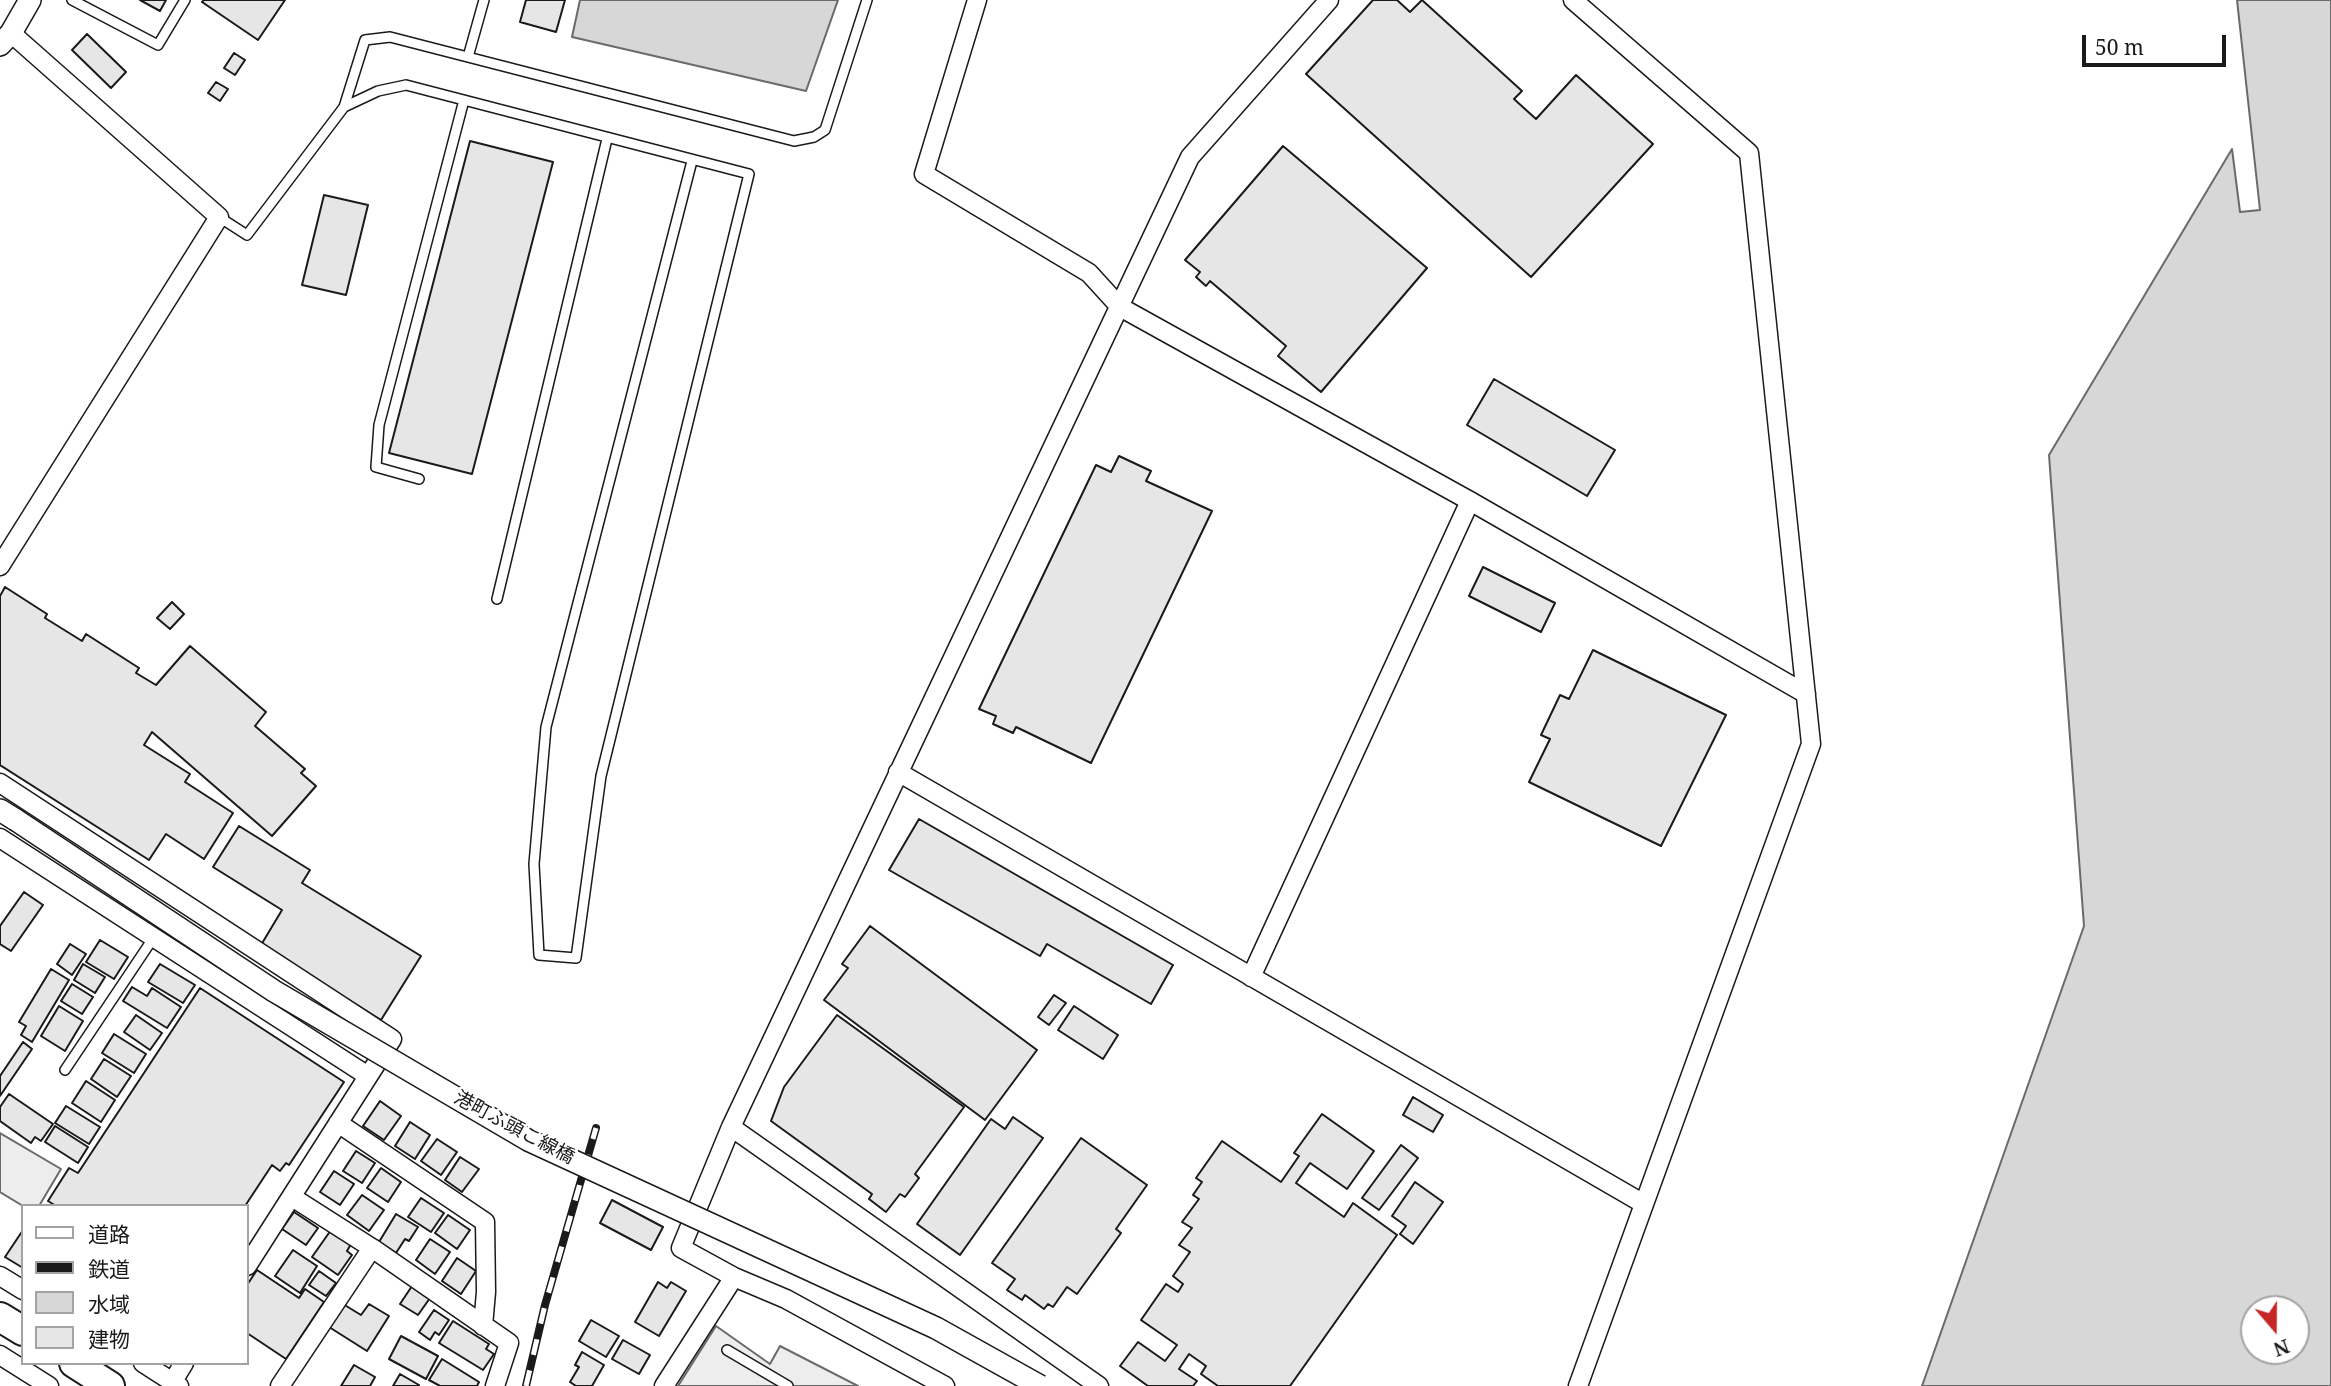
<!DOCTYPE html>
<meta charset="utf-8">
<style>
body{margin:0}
#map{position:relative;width:2331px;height:1386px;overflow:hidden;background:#fff;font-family:"Noto Serif","Noto Sans JP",serif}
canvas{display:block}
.legend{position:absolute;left:21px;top:1204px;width:228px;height:161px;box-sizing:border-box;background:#fff;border:2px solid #a3a3a3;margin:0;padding:9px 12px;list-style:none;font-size:21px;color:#1a1a1a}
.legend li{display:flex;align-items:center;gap:14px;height:35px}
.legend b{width:35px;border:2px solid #a3a3a3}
.north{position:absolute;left:2240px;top:1295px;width:70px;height:70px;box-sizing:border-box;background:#fff;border:2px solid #a3a3a3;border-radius:50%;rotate:160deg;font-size:19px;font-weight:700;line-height:28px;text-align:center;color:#1a1a1a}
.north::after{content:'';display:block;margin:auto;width:24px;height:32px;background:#c62828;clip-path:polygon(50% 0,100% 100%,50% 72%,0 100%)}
.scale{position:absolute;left:2082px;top:35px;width:144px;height:32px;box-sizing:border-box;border:4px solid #1a1a1a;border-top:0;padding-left:9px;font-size:21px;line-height:24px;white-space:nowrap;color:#1a1a1a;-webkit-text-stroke:5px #fff;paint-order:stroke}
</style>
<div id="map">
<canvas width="2331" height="1386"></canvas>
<ul class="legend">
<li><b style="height:9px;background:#fff"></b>道路</li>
<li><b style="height:9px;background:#1a1a1a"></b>鉄道</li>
<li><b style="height:19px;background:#d7d7d7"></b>水域</li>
<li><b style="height:19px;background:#e6e6e6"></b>建物</li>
</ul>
<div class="north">N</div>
<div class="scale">50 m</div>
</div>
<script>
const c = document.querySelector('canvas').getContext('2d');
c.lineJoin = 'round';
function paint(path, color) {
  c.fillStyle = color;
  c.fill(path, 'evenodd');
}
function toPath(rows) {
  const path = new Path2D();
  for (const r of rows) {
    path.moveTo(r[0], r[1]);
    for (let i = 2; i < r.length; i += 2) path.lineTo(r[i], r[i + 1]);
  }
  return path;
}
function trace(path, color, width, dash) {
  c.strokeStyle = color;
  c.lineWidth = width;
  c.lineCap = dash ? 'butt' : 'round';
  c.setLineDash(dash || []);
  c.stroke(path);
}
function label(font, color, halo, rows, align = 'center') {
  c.font = font + ' "Noto Serif","Noto Sans JP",serif';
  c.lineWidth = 5;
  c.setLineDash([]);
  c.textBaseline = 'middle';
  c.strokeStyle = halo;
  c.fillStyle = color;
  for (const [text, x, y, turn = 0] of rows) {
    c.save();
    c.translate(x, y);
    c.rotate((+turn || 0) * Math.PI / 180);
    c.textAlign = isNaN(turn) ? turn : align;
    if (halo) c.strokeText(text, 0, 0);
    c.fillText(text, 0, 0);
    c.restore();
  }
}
const built = toPath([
 [0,1133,61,1169,39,1206,23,1206,0,1192,0,1133],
 [716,1326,770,1364,780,1346,858,1386,678,1386,716,1326]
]);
const water = toPath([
 [580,0,838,0,806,91,572,37,580,0],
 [2237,0,2331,0,2331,1386,1922,1386,2084,926,2049,455,2232,149,2240,212,2260,210,2237,0],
 [2254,1309,2296,1309,2296,1351,2254,1351,2254,1309]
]);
const building = toPath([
 [140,0,166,0,160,11,140,0],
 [204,0,285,0,258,40,202,2,204,0],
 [526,0,565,0,556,32,520,22,526,0],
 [1373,0,1397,0,1410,12,1422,0,1522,91,1514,99,1536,119,1576,75,1653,144,1531,277,1306,74,1373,0],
 [87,34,126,72,111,88,72,50,87,34],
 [234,53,245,60,235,75,224,68,234,53],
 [216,82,228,89,220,101,208,93,216,82],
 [470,141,553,162,472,474,389,453,470,141],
 [1283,146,1427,268,1321,392,1278,356,1286,346,1210,281,1206,286,1196,277,1200,272,1185,260,1283,146],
 [324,195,368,205,346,295,302,285,324,195],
 [1494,379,1615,450,1587,496,1467,425,1494,379],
 [1119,456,1151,471,1146,481,1212,511,1091,763,1016,727,1013,733,993,724,996,716,979,709,1096,465,1111,472,1119,456],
 [1483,567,1555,603,1541,632,1469,596,1483,567],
 [5,587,47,614,45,618,82,641,86,634,139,668,136,673,156,685,190,646,266,712,255,726,305,769,301,773,316,786,272,836,152,732,144,745,190,774,185,782,233,813,204,859,166,834,149,860,0,765,0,596,5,587],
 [172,602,184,614,170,629,157,618,172,602],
 [1593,650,1726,715,1661,846,1529,782,1550,739,1541,735,1560,695,1569,699,1593,650],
 [919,819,1173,965,1151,1004,1047,944,1040,956,889,870,919,819],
 [239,826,310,870,302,883,421,956,381,1020,261,945,282,910,213,867,239,826],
 [24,892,43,905,11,951,0,944,0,926,24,892],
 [870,926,1037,1050,985,1120,824,1000,848,968,842,964,870,926],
 [100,940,128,957,114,979,86,962,100,940],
 [70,944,86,954,72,975,57,964,70,944],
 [83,964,105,977,95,993,74,980,83,964],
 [160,964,195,985,183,1003,148,982,160,964],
 [51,969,69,980,32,1042,21,1035,26,1026,19,1022,51,969],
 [72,984,93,997,82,1014,61,1001,72,984],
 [132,987,147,996,152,988,181,1007,167,1028,123,1001,132,987],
 [200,988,344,1082,289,1165,286,1163,280,1171,272,1165,245,1206,56,1206,48,1201,69,1168,78,1173,200,988],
 [1054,995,1066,1003,1049,1025,1038,1017,1054,995],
 [59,1006,83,1021,65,1051,41,1036,59,1006],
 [1074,1006,1118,1035,1103,1059,1058,1030,1074,1006],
 [136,1015,162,1033,150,1050,124,1032,136,1015],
 [837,1015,964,1107,915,1174,919,1178,905,1197,900,1194,886,1212,869,1199,872,1194,771,1121,784,1087,837,1015],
 [114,1034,146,1054,134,1073,102,1053,114,1034],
 [23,1042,32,1049,0,1096,0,1076,23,1042],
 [104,1059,131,1076,117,1097,91,1079,104,1059],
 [86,1081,115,1100,101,1122,72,1103,86,1081],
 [9,1094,53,1124,41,1141,35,1137,31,1143,0,1121,0,1107,9,1094],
 [1413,1097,1443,1115,1433,1132,1403,1115,1413,1097],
 [380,1101,401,1116,384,1140,363,1126,380,1101],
 [66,1106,100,1127,89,1144,55,1123,66,1106],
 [1322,1114,1374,1151,1347,1189,1310,1163,1296,1183,1344,1217,1353,1203,1397,1235,1290,1386,1218,1386,1201,1374,1206,1366,1189,1354,1179,1369,1197,1381,1193,1386,1148,1386,1120,1366,1138,1342,1165,1361,1177,1345,1141,1320,1166,1284,1178,1292,1183,1284,1173,1276,1190,1252,1179,1245,1192,1228,1182,1222,1199,1199,1193,1195,1202,1182,1196,1178,1222,1141,1281,1182,1299,1156,1294,1153,1322,1114],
 [1013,1117,1043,1138,960,1255,917,1224,991,1119,1005,1129,1013,1117],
 [410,1122,430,1135,415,1159,395,1146,410,1122],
 [55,1126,88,1147,78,1163,45,1142,55,1126],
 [1081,1138,1147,1185,1116,1229,1121,1233,1077,1294,1067,1287,1053,1307,1048,1304,1044,1309,1025,1295,1022,1300,1007,1290,1015,1279,992,1263,1081,1138],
 [437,1139,457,1152,441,1175,421,1161,437,1139],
 [1401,1145,1418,1158,1379,1210,1362,1198,1401,1145],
 [356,1151,375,1163,362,1183,343,1171,356,1151],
 [460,1157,479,1169,462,1192,445,1180,460,1157],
 [381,1168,401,1182,388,1202,367,1188,381,1168],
 [334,1171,354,1184,340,1205,320,1192,334,1171],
 [1415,1182,1443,1202,1413,1244,1400,1234,1406,1226,1392,1216,1415,1182],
 [362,1195,384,1210,369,1231,347,1215,362,1195],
 [421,1198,444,1213,431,1232,408,1217,421,1198],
 [612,1200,663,1227,651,1250,600,1223,612,1200],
 [294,1212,318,1228,306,1245,282,1229,294,1212],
 [396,1214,418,1227,409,1241,405,1239,396,1253,379,1242,396,1214],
 [448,1215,470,1230,457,1249,435,1233,448,1215],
 [23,1230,23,1268,5,1257,23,1230],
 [331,1230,351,1244,347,1251,352,1255,338,1275,312,1257,331,1230],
 [430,1239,450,1252,435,1274,416,1260,430,1239],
 [293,1250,317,1266,300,1293,275,1276,293,1250],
 [457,1258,476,1271,461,1294,442,1281,457,1258],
 [257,1270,299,1298,305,1289,324,1302,286,1359,247,1333,247,1285,257,1270],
 [319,1271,336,1283,326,1296,309,1285,319,1271],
 [658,1282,667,1288,671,1282,686,1291,659,1336,635,1322,658,1282],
 [412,1286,430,1298,418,1315,400,1304,412,1286],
 [343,1304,361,1315,369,1304,389,1316,367,1351,329,1327,343,1304],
 [434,1310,449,1320,439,1335,435,1332,430,1340,419,1332,434,1310],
 [591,1320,619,1336,606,1357,579,1341,591,1320],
 [453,1321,489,1344,486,1349,494,1354,483,1370,439,1343,453,1321],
 [401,1336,438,1356,426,1379,389,1359,401,1336],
 [623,1340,650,1355,639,1374,612,1359,623,1340],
 [582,1352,604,1365,592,1386,576,1386,570,1382,579,1367,575,1365,582,1352],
 [442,1359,479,1382,477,1386,440,1386,429,1380,442,1359],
 [354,1365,375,1377,370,1386,341,1386,354,1365],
 [400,1374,419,1385,419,1386,393,1386,400,1374]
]);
const service = toPath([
 [72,0,158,45,185,0],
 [468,57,484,0],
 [344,107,365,40,390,37,794,141,814,137,825,130,867,0],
 [219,217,247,235,344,107,378,91,406,85,749,174,601,776,576,958,539,955,534,864,546,727,692,161],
 [419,479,376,467,379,425,464,100],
 [497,599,607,139],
 [65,1070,154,937],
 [727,1350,788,1386]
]);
const minor = toPath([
 [977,0,924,174,1089,273,1120,307,1470,501,1806,694],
 [1573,0,1749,153,1811,744,1578,1386],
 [0,566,219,217,11,33],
 [898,772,1644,1204],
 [0,783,392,1039,247,1266],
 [0,838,368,1076],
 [1251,977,1470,501],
 [338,1123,485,1222,486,1292,483,1326],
 [731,1127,1099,1386],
 [292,1197,372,1248,509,1343,495,1386],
 [0,1276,23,1290],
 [734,1277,786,1299,945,1386],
 [0,1355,49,1386],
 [143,1363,179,1386],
 [173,1381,184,1363],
 [280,1386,372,1248],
 [664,1386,734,1277,681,1248,731,1127,1190,157,1329,0]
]);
const tertiary = toPath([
 [0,45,11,33,30,0],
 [0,810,16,820]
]);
const trunk = toPath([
 [0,1317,23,1331],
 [74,1363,110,1386]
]);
const rail = toPath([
 [526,1386,545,1305,596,1128]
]);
const tertiaryBridge = toPath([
 [16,820,274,991,528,1140,936,1328,1040,1386]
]);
const streetNames = [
 ["港町ふ頭こ線橋",514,1128,28]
];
paint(built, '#ededed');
trace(built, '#6a6a6a', 2);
paint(water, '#d7d7d7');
trace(water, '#6a6a6a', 2);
paint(building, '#e6e6e6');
trace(building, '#1a1a1a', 2);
trace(service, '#1a1a1a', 12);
trace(minor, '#1a1a1a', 21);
trace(tertiary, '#1a1a1a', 24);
trace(trunk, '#1a1a1a', 32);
trace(service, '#fff', 9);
trace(minor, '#fff', 18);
trace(tertiary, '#fff', 21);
trace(trunk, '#fff', 28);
trace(rail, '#1a1a1a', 8);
trace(rail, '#fff', 5, [16]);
trace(tertiaryBridge, '#1a1a1a', 24, []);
trace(tertiaryBridge, '#fff', 21);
label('19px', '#1a1a1a', '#fff', streetNames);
</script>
